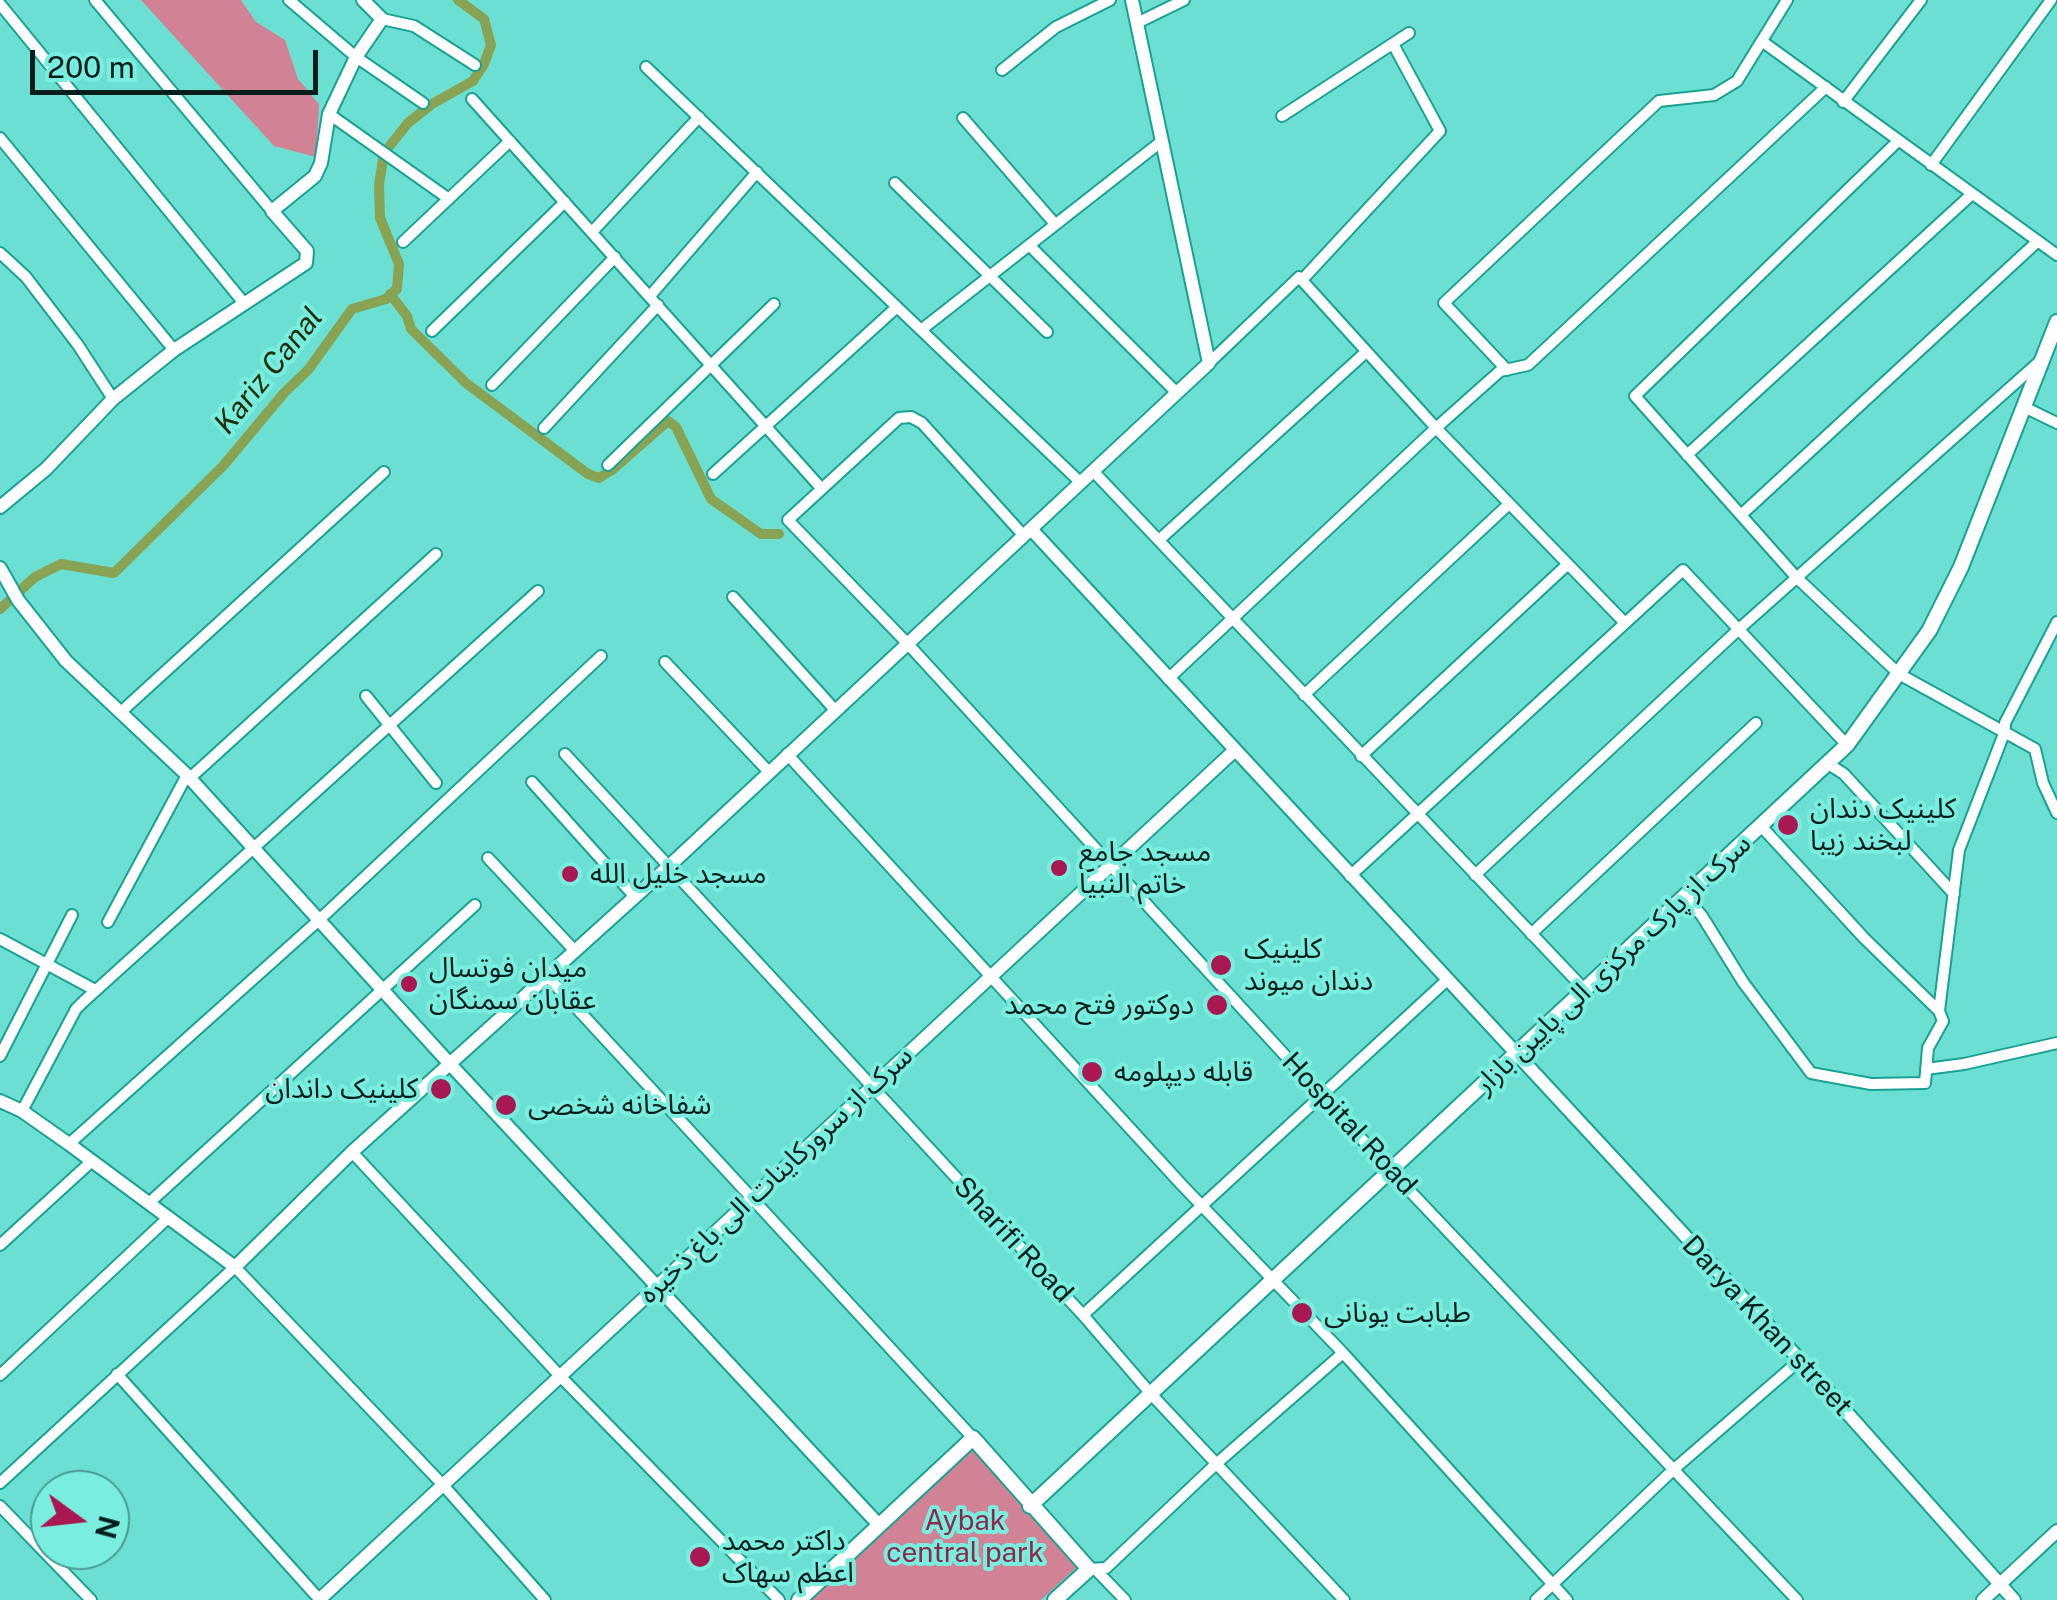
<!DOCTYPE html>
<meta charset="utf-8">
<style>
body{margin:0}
#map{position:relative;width:2057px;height:1600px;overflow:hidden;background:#6be0d2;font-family:"Public Sans",sans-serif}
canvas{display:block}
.north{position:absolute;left:30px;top:1470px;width:100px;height:100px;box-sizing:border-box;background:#79eedf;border:2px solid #4b9b91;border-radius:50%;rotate:105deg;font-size:28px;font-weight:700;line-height:40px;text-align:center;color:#051e1b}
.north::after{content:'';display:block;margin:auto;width:35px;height:45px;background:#a91852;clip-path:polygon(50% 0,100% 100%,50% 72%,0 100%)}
.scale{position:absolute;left:30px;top:50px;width:288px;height:45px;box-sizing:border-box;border:5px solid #051e1b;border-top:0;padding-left:12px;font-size:30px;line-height:35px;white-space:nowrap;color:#051e1b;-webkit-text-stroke:8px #79eedf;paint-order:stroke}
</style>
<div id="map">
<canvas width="2057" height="1600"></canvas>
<div class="north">N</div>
<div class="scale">200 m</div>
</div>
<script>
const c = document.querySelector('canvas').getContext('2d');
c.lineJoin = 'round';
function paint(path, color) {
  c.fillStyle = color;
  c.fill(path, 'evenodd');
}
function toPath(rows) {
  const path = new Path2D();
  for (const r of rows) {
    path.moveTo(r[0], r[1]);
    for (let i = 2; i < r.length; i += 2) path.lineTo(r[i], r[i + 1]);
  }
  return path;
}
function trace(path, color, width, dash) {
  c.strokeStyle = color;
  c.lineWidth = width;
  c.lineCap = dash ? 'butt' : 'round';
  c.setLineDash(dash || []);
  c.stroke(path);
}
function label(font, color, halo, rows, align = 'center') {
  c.font = font + ' "Public Sans","Noto Sans Arabic",sans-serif';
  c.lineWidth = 8;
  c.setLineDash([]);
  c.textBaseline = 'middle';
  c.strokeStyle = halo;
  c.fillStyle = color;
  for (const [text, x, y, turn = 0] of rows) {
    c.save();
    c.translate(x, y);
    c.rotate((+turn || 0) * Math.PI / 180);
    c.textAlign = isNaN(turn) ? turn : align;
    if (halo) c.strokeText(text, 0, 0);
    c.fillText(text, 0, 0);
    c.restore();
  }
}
const green = toPath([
 [141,0,241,0,256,22,285,40,298,79,319,104,316,157,274,146],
 [969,1447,1078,1566,1041,1600,802,1600]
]);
const canal = toPath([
 [390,294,407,316,411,329,466,383,588,474,599,478,612,470,668,421,676,427,711,499,761,534,779,534],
 [0,609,35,577,61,564,114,573,223,466,284,393,308,370,352,309,386,299,397,289,399,264,380,218,379,185,384,153,408,123,432,104,473,81,484,64,491,45,484,19,458,0]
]);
const minor = toPath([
 [95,0,272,211],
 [289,0,356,57,423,103],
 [0,4,243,302],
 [382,19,414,26,475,65],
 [1137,23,1184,0],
 [1763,42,2057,255],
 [646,67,1081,483],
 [1002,70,1056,27,1110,0],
 [472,99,821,488],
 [1843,102,1921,0],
 [329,114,449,199],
 [1282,116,1409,33],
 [963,118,1055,224],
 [0,138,174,350],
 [1898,141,1635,396,1796,577,1899,674,2035,749,2043,783,2057,813],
 [1931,165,2051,0],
 [895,183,1047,332],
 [592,232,699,117],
 [403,242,510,141],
 [1029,245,1177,393],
 [0,253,26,277,78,345,113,399],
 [1302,280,1440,131,1393,44],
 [650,296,757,172],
 [921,330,1162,141],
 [432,331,565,202],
 [1209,363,1299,277,1436,428,1625,623],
 [1507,370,1444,303,1659,101,1714,95,1737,81,1787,0],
 [492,385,615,257],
 [2024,407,2057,423],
 [544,428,658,305],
 [1687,455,1972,194],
 [608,465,774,304],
 [1093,471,1585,990],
 [713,474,897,307],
 [1741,515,2038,241],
 [1024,536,922,423,911,417,899,418,788,520,907,643,1391,1171,1797,1600],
 [1159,540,1366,352],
 [733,597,835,710],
 [665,662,768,771],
 [1168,679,1436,428,1500,371,1528,365,1826,87],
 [1304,695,1509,504],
 [366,696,436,783],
 [122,711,384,472],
 [565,754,1083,1315,1151,1394,1344,1600],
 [787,754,1181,1184,1343,1353,1567,1600],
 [1361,756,1568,564],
 [1827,763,1844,774,1954,894],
 [190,778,436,554],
 [532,782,635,897],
 [1761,826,1864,938,1939,1011],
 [488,858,575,951],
 [1475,875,1739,629,2039,362],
 [1350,876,1683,570,1847,745],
 [1685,896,1702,916,1743,982,1811,1073,1871,1084,1925,1083,1928,1048,1943,1021,1939,1011,1959,850,2005,731,2005,723,2057,622],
 [108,922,187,775],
 [1531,934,1756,723],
 [0,939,95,990],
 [547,976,973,1438],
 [0,1056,72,915],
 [1926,1069,1964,1064,2057,1043],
 [22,1111,76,1009,83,1002,538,591],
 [69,1144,319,920,601,656],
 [352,1152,560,1376,779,1600],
 [149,1203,475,905],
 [0,1245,92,1161],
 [1083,1315,1446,981],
 [117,1374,320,1600],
 [0,1375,169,1217],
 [0,1483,235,1267,443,1485,545,1600],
 [0,1506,91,1600],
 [1089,1569,1106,1568,1216,1464,1343,1353],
 [1097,1571,1125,1600],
 [1536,1600,1673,1470,1800,1360]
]);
const tertiary = toPath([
 [0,507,46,469,113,399,174,350,306,263,307,251,272,211,315,176,321,163,329,114,356,57,382,19,363,0],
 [1031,529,1800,1360,2014,1600],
 [0,568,18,600,66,661,187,775,449,1063,879,1525],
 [0,1101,22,1111,69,1144,235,1267,352,1152,668,867,1209,363,1132,0],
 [319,1600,1234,751],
 [1983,1600,2057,1531]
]);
const secondary = toPath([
 [1030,1506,1847,745,1929,631,1961,567,2057,322],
 [799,1600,973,1438,1089,1569,1055,1600]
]);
const markers = [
 [1788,825,12,"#a91852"],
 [1059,868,10,"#a91852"],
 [570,874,10,"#a91852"],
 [1221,965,12,"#a91852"],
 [409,984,10,"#a91852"],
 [1217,1005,12,"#a91852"],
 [1092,1072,12,"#a91852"],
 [441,1089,12,"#a91852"],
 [506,1105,12,"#a91852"],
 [1302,1313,12,"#a91852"],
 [700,1557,12,"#a91852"]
];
const poiNames = [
 ["کلینیک دندان",1810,809],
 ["لبخند زیبا",1810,841],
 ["مسجد جامع",1079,852],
 ["خاتم النبیا",1079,884],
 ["مسجد خلیل الله",590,874],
 ["کلینیک",1244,949],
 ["دندان میوند",1244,981],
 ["میدان فوتسال",429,968],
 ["عقابان سمنگان",429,1000],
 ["دوکتور فتح محمد",1194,1005,"right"],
 ["قابله دیپلومه",1114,1072],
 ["کلینیک داندان",418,1089,"right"],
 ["شفاخانه شخصی",528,1105],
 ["طبابت یونانی",1324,1313],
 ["داکتر محمد",722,1541],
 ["اعظم سهاک",722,1573]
];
const streetNames = [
 ["سرک از پارک مرکزی الی پایین بازار",1613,964,-43],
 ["Hospital Road",1349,1124,47],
 ["سرک از سرورکاینات الی باغ ذخیره",776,1175,-43],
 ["Sharifi Road",1013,1240,47],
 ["Darya Khan street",1767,1326,47]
];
const parkNames = [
 ["Aybak",965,1521],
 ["central park",965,1553]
];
const waterNames = [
 ["Kariz Canal",269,371,-51]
];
paint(green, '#d28295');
trace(canal, '#89a354', 10);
trace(minor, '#19a194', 14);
trace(tertiary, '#19a194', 16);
trace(secondary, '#19a194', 18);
trace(minor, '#fff', 10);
trace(tertiary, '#fff', 12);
trace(secondary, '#fff', 14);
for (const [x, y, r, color] of markers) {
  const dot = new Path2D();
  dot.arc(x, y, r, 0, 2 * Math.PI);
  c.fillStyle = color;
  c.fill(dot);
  trace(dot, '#79eedf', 4);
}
label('28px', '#051e1b', '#79eedf', poiNames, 'left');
label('28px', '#051e1b', '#79eedf', streetNames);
label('28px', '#90284b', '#79eedf', parkNames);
label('italic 30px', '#242f0d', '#79eedf', waterNames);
</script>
